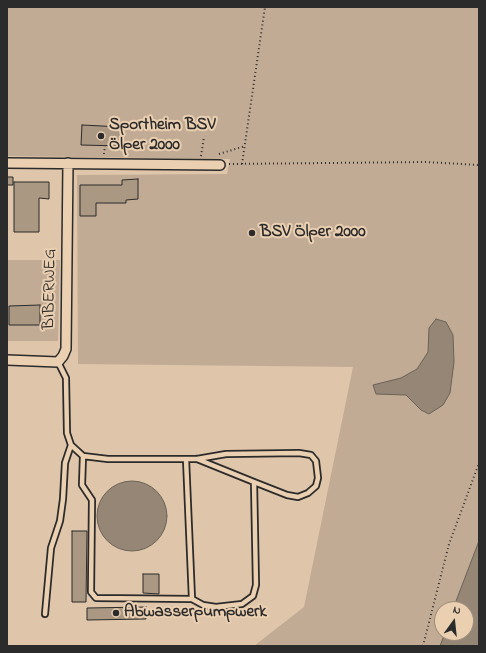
<!DOCTYPE html>
<meta charset="utf-8">
<style>
body{margin:0}
#map{position:relative;width:486px;height:653px;overflow:hidden;background:#dfc5a9;font-family:"Indie Flower",sans-serif}
canvas{display:block}
.frame{position:absolute;inset:0;border:8px solid #2b2b2b;pointer-events:none}
.north{position:absolute;left:434px;top:601px;width:40px;height:40px;box-sizing:border-box;background:#eacfb1;border:1px solid #9e8d7b;border-radius:50%;rotate:15deg;font-size:11px;font-weight:700;line-height:16px;text-align:center;color:#2b2b2b}
.north::after{content:'';display:block;margin:auto;width:14px;height:18px;background:#2b2b2b;clip-path:polygon(50% 0,100% 100%,50% 72%,0 100%)}
</style>
<div id="map">
<canvas width="486" height="653"></canvas>
<div class="frame"></div>
<div class="north">N</div>
</div>
<script>
const c = document.querySelector('canvas').getContext('2d');
c.lineJoin = 'round';
function paint(path, color) {
  c.fillStyle = color;
  c.fill(path, 'evenodd');
}
function toPath(rows) {
  const path = new Path2D();
  for (const r of rows) {
    if (r.length === 3) {
      path.moveTo(r[0] + r[2], r[1]);
      path.arc(r[0], r[1], r[2], 0, 2 * Math.PI);
      continue;
    }
    path.moveTo(r[0], r[1]);
    for (let i = 2; i < r.length; i += 2) path.lineTo(r[i], r[i + 1]);
  }
  return path;
}
function trace(path, color, width, dash) {
  c.strokeStyle = color;
  c.lineWidth = width;
  c.lineCap = dash ? 'butt' : 'round';
  c.setLineDash(dash || []);
  c.stroke(path);
}
function label(font, color, halo, rows, align = 'center') {
  c.font = font + ' "Indie Flower",sans-serif';
  c.lineWidth = 4;
  c.setLineDash([]);
  c.textBaseline = 'middle';
  c.strokeStyle = halo;
  c.fillStyle = color;
  for (const [text, x, y, turn = 0] of rows) {
    c.save();
    c.translate(x, y);
    c.rotate((+turn || 0) * Math.PI / 180);
    c.textAlign = isNaN(turn) ? turn : align;
    if (halo) c.strokeText(text, 0, 0);
    c.fillText(text, 0, 0);
    c.restore();
  }
}
const built = toPath([
 [7,378,8,378,7,646]
]);
const green = toPath([
 [7,7,479,7,479,646,254,646,304,607,353,367,78,364,77,175,227,174,230,159,7,156],
 [442,609,466,609,466,633,442,633],
 [7,260,60,260,58,341,7,341]
]);
const water = toPath([
 [436,319,446,322,453,335,454,362,450,393,443,405,429,414,421,410,406,395,376,394,373,385,401,378,417,369,428,352,429,328,436,319],
 [132,516,35],
 [479,541,479,646,440,646,445,633,466,633,466,609,453,609,479,541]
]);
const building = toPath([
 [82,125,122,127,121,146,81,145,82,125],
 [7,177,13,177,13,185,7,185,7,177],
 [138,179,138,199,126,200,126,203,96,203,96,216,80,216,80,185,122,185,122,180,138,179],
 [14,182,49,182,49,199,39,198,39,232,14,232,14,182],
 [40,305,40,325,9,325,9,306,40,305],
 [72,531,87,531,86,602,72,602,72,531],
 [143,574,159,574,159,594,143,593,143,574],
 [146,607,146,619,87,620,87,608,146,607]
]);
const path = toPath([
 [104,154,105,146],
 [219,154,245,146],
 [201,156,204,137],
 [229,164,426,162,479,165],
 [242,164,265,7],
 [423,646,449,544,479,463]
]);
const lane = toPath([
 [58,362,66,378,67,433,71,445,83,456,108,459,197,459,226,454,299,453,311,455,316,461,318,478,316,486,308,493,298,497,287,495,254,482,197,459],
 [83,456,82,485,92,500,91,592,96,598,192,599],
 [186,459,192,599,203,605,216,607,242,604,253,596,256,585,254,482],
 [45,614,51,548,60,521,63,499,65,463,71,445]
]);
const street = toPath([
 [7,163,220,165],
 [7,360,58,362,63,356,66,349,68,163]
]);
const markers = [
 [101,136,4,"#2b2b2b"],
 [252,233,4,"#2b2b2b"],
 [116,613,4,"#2b2b2b"]
];
const poiNames = [
 ["Sportheim BSV",109,126],
 ["Ölper 2000",109,146],
 ["BSV Ölper 2000",260,233],
 ["Abwasserpumpwerk",124,613]
];
const streetNames = [
 ["BIBERWEG",51,289,-89]
];
paint(built, '#cfb89e');
paint(green, '#c1ab94');
paint(water, '#958676');
trace(water, '#6b6258', 1);
paint(building, '#aa9883');
trace(building, '#2b2b2b', 1);
trace(lane, '#2b2b2b', 8);
trace(street, '#2b2b2b', 12);
trace(path, '#2b2b2b', 2, [1, 3]);
trace(lane, '#eacfb1', 4.5);
trace(street, '#eacfb1', 9);
for (const [x, y, r, color] of markers) {
  const dot = new Path2D();
  dot.arc(x, y, r, 0, 2 * Math.PI);
  c.fillStyle = color;
  c.fill(dot);
  trace(dot, '#eacfb1', 1.5);
}
label('bold 17px', '#2b2b2b', '#eacfb1', poiNames, 'left');
label('17px', '#2b2b2b', '#eacfb1', streetNames);
</script>
